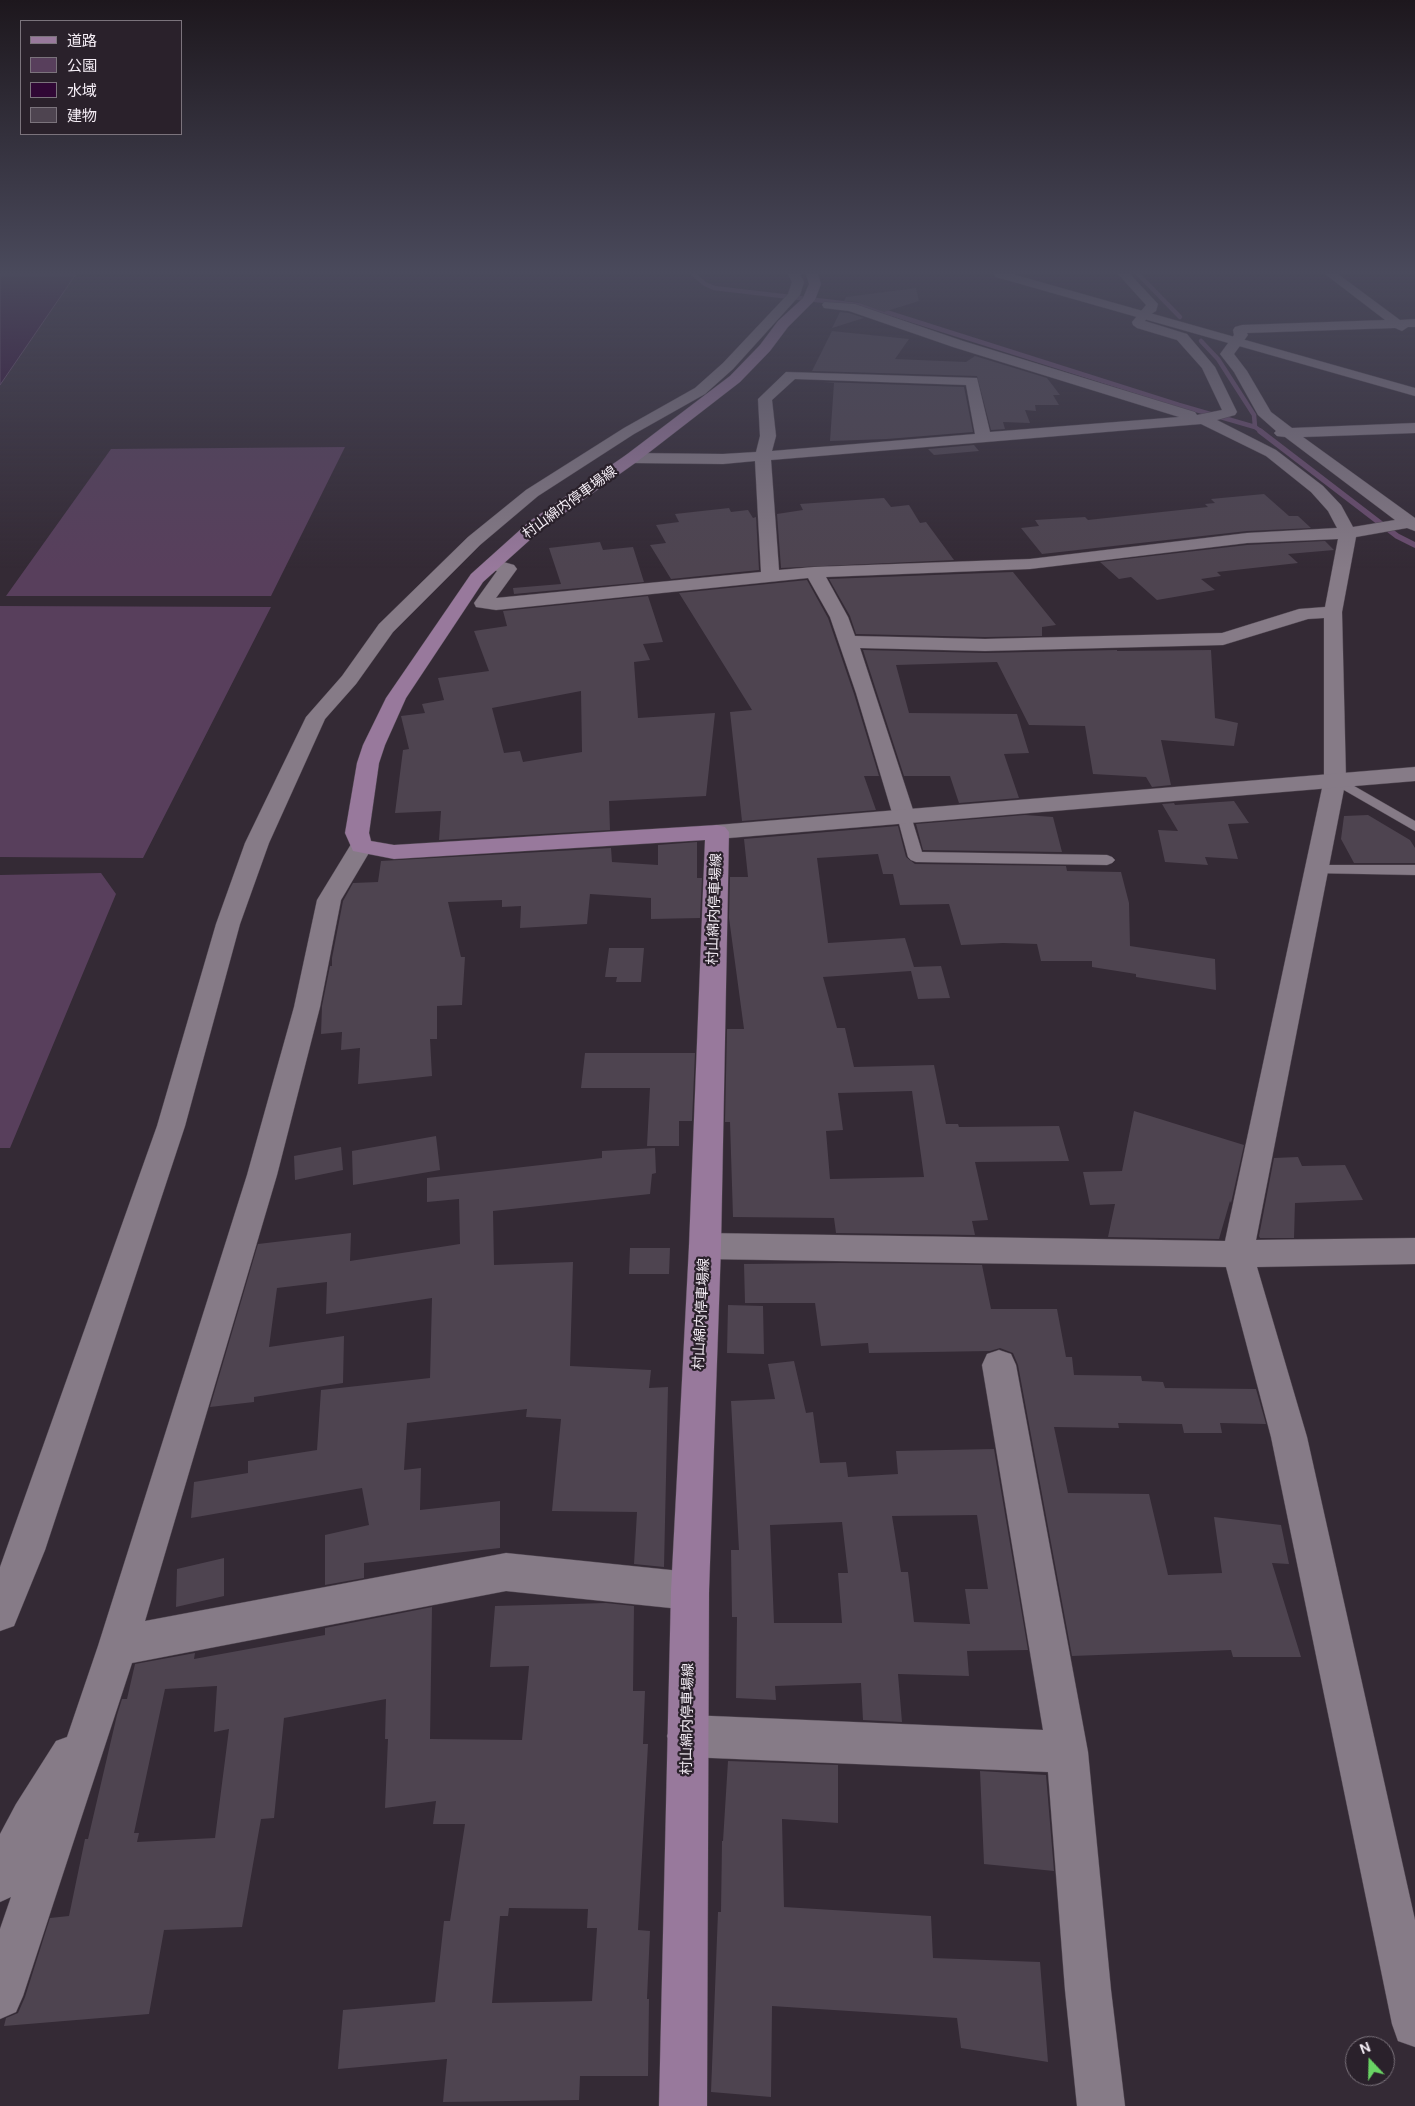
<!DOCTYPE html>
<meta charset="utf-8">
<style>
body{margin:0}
#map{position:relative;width:1415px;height:2106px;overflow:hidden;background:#342a35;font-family:"DM Sans","Noto Sans JP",sans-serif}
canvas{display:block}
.legend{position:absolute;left:20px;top:20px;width:162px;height:115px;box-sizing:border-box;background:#2a212b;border:1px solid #7b737c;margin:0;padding:6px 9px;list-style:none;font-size:15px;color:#f4edf5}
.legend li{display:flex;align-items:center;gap:10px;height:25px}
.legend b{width:25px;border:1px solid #7b737c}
.north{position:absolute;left:1345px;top:2036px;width:50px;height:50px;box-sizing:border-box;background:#2a212b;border:1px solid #7b737c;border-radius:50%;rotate:339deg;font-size:14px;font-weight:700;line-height:20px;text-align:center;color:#f4edf5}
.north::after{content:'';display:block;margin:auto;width:18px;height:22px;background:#69d464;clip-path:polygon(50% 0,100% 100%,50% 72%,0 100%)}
</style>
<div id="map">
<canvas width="1415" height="2106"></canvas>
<ul class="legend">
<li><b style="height:6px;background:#98799c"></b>道路</li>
<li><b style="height:14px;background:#583f5c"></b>公園</li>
<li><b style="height:14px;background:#300835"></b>水域</li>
<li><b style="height:14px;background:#4e4450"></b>建物</li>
</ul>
<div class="north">N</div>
</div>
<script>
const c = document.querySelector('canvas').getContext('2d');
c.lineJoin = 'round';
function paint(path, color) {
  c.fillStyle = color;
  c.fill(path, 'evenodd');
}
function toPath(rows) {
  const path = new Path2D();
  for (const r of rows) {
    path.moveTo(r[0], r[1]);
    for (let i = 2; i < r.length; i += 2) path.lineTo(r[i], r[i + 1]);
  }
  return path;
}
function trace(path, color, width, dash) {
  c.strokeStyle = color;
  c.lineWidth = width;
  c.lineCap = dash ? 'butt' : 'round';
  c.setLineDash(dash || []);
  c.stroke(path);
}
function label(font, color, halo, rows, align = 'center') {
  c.font = font + ' "DM Sans","Noto Sans JP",sans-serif';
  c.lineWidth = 4.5;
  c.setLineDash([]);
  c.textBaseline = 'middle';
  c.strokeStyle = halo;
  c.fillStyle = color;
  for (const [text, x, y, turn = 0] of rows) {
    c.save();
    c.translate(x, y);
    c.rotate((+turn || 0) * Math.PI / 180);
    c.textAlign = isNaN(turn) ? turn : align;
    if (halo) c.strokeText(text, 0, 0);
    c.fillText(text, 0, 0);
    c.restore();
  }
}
const green = toPath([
 [345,447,271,596,6,596,111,449],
 [0,606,271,607,143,858,0,857],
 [101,873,116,894,10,1148,0,1148,0,875]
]);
const water = toPath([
 [0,274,76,274,0,385,0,274]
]);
const streamFar1 = toPath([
 [693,274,705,284,714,288,867,306,1179,405,1255,427,1262,432],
 [1138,274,1180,317],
 [1201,341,1218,359,1254,415,1255,427]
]);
const stream = toPath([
 [1260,431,1397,536,1415,545]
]);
const building = toPath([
 [916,288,919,301,884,312,856,302,844,301,846,297],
 [840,312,849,313,864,318,832,328],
 [832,331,909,339,895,359,966,362,975,356,1047,378,1060,395,1053,395,1059,405,1035,405,1036,411,1025,410,1030,423,1003,422,1005,429,991,430,977,376,812,371],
 [823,382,964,387,973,432,887,439,830,441,834,383],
 [974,445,979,451,934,455,928,449],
 [1264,494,1289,516,1298,516,1311,528,1247,531,1042,554,1021,528,1039,526,1035,520,1085,517,1088,520,1208,507,1205,504,1215,503,1211,499],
 [884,498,891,507,909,505,920,523,926,522,954,560,781,568,777,514,803,510,800,504],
 [729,508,731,512,748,510,753,518,756,517,759,570,671,579,650,545,666,543,656,525,679,522,675,514],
 [1325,541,1334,550,1288,554,1298,563,1217,572,1221,576,1201,579,1215,590,1157,600,1131,577,1119,579,1100,562,1247,545],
 [600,542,603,550,633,547,644,582,514,594,513,588,561,584,549,548],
 [1013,572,1056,625,1042,627,1042,636,985,637,856,634,850,616,829,579],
 [807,580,828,618,854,694,879,776,864,776,876,810,742,821,730,712,752,710,679,593],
 [648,596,663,642,643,644,650,660,634,662,638,718,715,713,706,796,609,801,610,830,439,840,441,811,395,813,403,750,409,749,401,716,425,713,422,704,444,700,438,678,489,671,474,631,507,626,503,611],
 [581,691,582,752,523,762,520,751,504,753,492,708],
 [863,650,985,653,1117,650,1117,651,1211,650,1215,718,1238,723,1234,746,1161,740,1171,785,1152,787,1146,777,1093,774,1085,726,1029,725,997,662,896,665,909,713,1017,714,1029,753,1004,754,1019,798,959,803,950,776,904,776],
 [1234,801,1249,823,1228,824,1238,859,1205,857,1208,865,1165,862,1158,830,1178,831,1162,804,1174,803,1175,805],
 [1025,815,1053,817,1062,852,923,850,916,824],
 [1368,815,1410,840,1415,848,1415,863,1354,863,1341,839,1344,816],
 [898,826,906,857,915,864,1066,866,1067,871,1121,872,1129,903,1130,946,1215,959,1216,990,1136,977,1136,974,1092,967,1092,961,1041,961,1037,944,1003,943,961,945,949,904,900,905,893,874,883,874,878,854,817,858,828,943,905,938,914,967,941,966,950,998,918,999,911,971,823,977,837,1028,845,1028,854,1067,934,1065,946,1124,958,1124,959,1127,1059,1126,1069,1161,975,1162,988,1220,972,1221,975,1235,836,1233,834,1218,733,1217,730,1122,725,1122,727,1029,744,1029,729,918,730,877,748,877,744,839],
 [912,1091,924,1177,830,1179,826,1131,843,1130,838,1093],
 [697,842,697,878,702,878,700,918,651,919,651,898,590,894,587,924,520,928,521,906,502,907,502,900,448,902,461,957,465,957,462,1005,437,1006,437,1039,430,1039,432,1076,358,1084,360,1048,341,1050,342,1032,321,1034,322,1006,330,966,332,966,332,958,343,901,353,883,378,882,381,861,611,848,612,862,658,865,658,845],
 [609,948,644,948,641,982,616,982,617,977,605,977],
 [585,1053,695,1053,692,1121,679,1121,679,1146,647,1146,650,1088,581,1088],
 [1134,1111,1244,1145,1231,1203,1230,1201,1219,1239,1108,1237,1115,1204,1090,1205,1083,1172,1122,1171],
 [436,1136,440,1170,353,1185,352,1151],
 [341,1147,343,1170,295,1180,294,1156],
 [655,1148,656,1173,652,1174,650,1194,493,1211,494,1265,573,1262,570,1366,651,1370,649,1388,668,1387,664,1567,634,1564,637,1512,552,1511,561,1419,526,1417,527,1409,407,1423,404,1470,421,1468,420,1510,500,1501,500,1548,364,1563,364,1578,325,1585,325,1535,369,1525,362,1488,191,1518,194,1482,248,1473,248,1461,317,1450,321,1390,430,1378,432,1298,326,1314,327,1282,277,1288,269,1347,344,1336,343,1383,254,1397,254,1402,210,1407,258,1244,351,1233,350,1261,460,1244,459,1199,427,1202,427,1178,602,1158,602,1151],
 [1298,1157,1302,1166,1345,1165,1363,1200,1295,1203,1294,1238,1260,1238,1259,1236,1274,1158],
 [630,1248,670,1248,669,1274,629,1274],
 [842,1263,982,1265,991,1309,1057,1309,1066,1357,1072,1357,1074,1375,1141,1376,1142,1381,1163,1382,1165,1388,1256,1389,1266,1424,1220,1423,1222,1433,1184,1433,1182,1424,1118,1423,1119,1428,1054,1427,1068,1493,1149,1494,1168,1575,1222,1573,1214,1517,1281,1525,1289,1564,1272,1563,1301,1657,1233,1657,1231,1650,1072,1656,1018,1365,1013,1353,1000,1348,990,1351,869,1353,868,1343,821,1346,815,1303,745,1303,744,1264],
 [728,1305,763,1306,764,1354,727,1353],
 [794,1361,806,1413,813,1412,820,1463,846,1462,848,1477,898,1474,896,1451,994,1449,1028,1650,967,1651,969,1676,898,1674,902,1722,863,1720,861,1683,775,1686,776,1700,736,1698,737,1617,732,1617,731,1550,739,1550,731,1401,775,1399,768,1364],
 [977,1515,988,1589,965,1589,970,1624,914,1622,908,1572,901,1572,892,1516],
 [842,1522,848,1573,838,1573,842,1623,774,1623,770,1525],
 [224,1558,224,1596,176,1607,177,1569],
 [606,1603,634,1606,633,1691,645,1691,643,1744,648,1744,638,1930,650,1931,647,1999,649,1999,648,2076,580,2076,579,2100,443,2102,447,2059,338,2069,343,2010,435,2002,444,1921,450,1921,465,1824,433,1824,436,1801,385,1808,388,1739,385,1739,386,1699,284,1718,274,1818,261,1819,242,1927,164,1930,149,2014,4,2026,6,2018,18,2013,25,1997,50,1918,69,1916,85,1839,88,1839,117,1715,122,1699,127,1699,135,1664,195,1653,194,1659,325,1635,325,1628,432,1607,430,1739,522,1740,529,1666,490,1667,495,1606],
 [217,1686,214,1732,229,1729,215,1838,137,1842,139,1833,134,1833,165,1689],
 [509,1908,588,1909,587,1928,597,1928,592,2001,492,2003,500,1916,508,1916],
 [728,1761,838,1765,838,1823,782,1819,784,1907,931,1916,933,1958,1040,1962,1048,2062,961,2048,957,2018,772,2006,771,2097,711,2092,718,1912,721,1912,722,1841,723,1841],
 [980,1771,1046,1775,1054,1871,984,1864]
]);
const service = toPath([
 [1335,775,1415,821,1415,831,1330,782,1328,779,1330,776,1335,775],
 [904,812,909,813,911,816,922,852,1107,855,1112,857,1115,860,1112,863,1107,865,916,862,911,860,908,857,897,816,899,813,904,812],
 [1316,865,1415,865,1415,875,1311,873,1308,870,1311,867,1316,865]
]);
const minor = toPath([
 [788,274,800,274,804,282,800,295,733,369,705,394,634,434,538,496,480,545,393,632,356,684,325,719,269,843,240,924,185,1126,45,1550,14,1626,0,1631,0,1567,157,1126,216,924,245,843,306,717,342,676,379,624,468,537,526,490,624,428,695,388,723,363,788,294,792,282,788,274],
 [1118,274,1130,274,1158,304,1156,311,1148,316,1145,321,1187,334,1215,367,1237,412,1235,415,1217,420,1276,450,1323,486,1341,505,1353,527,1395,520,1285,437,1277,436,1274,433,1276,431,1258,415,1234,372,1220,354,1234,335,1233,330,1235,327,1242,325,1385,320,1325,274,1338,274,1400,320,1415,319,1415,327,1408,327,1402,331,1395,328,1247,333,1248,335,1234,354,1247,371,1271,412,1292,428,1415,423,1415,433,1303,437,1415,518,1415,531,1407,528,1356,537,1342,612,1346,779,1256,1240,1415,1238,1415,1264,1257,1267,1307,1437,1415,1920,1415,2047,1398,2041,1392,2024,1271,1437,1226,1267,705,1259,694,1255,689,1246,694,1237,705,1233,1225,1241,1324,779,1324,618,1308,619,1223,645,985,651,860,648,915,816,912,821,904,823,896,821,893,816,856,693,830,617,808,578,496,610,476,607,474,603,497,571,487,568,484,564,487,560,493,559,514,565,517,569,496,598,761,572,755,461,723,464,632,463,626,461,624,458,626,455,632,453,723,454,756,452,760,436,758,399,786,372,977,378,990,432,1179,417,953,347,849,311,824,308,822,305,824,302,855,304,963,341,1195,412,1197,415,1222,410,1202,368,1177,340,1137,328,1133,325,1132,322,1146,305,1118,274],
 [795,379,966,385,975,434,772,451,776,436,772,400,795,379],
 [1201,424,1266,456,1311,492,1328,511,1337,528,1247,533,1030,559,814,567,779,570,771,460,1201,424],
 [1338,539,1325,607,1299,609,1222,633,985,639,855,636,848,617,826,577,1030,569,1247,543,1338,539],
 [361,839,369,841,373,846,341,900,320,1007,277,1175,145,1621,506,1553,690,1572,704,1577,709,1591,704,1605,690,1610,506,1591,132,1663,23,1996,16,2012,0,2019,0,1929,11,1897,0,1902,0,1834,16,1804,56,1741,67,1737,98,1646,247,1175,294,1007,317,900,353,841,361,839],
 [999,1350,1011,1354,1016,1365,1088,1752,1111,1990,1125,2106,1077,2106,1065,1990,1048,1772,688,1757,673,1751,667,1736,673,1721,688,1715,1043,1730,982,1365,987,1354,999,1350]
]);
const tertiary = toPath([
 [994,274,1012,274,1415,388,1415,396,996,277,994,274],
 [1415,767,1415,781,717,839,709,837,705,832,709,827,717,825,1415,767]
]);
const secondary = toPath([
 [806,274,818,274,821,284,815,300,788,327,770,351,740,382,638,461,542,529,483,582,406,698,385,745,379,763,369,833,371,841,394,845,717,825,725,827,729,832,721,1246,709,1591,707,2106,659,2106,671,1591,689,1246,705,840,394,859,353,851,345,833,357,763,363,745,386,698,471,574,530,521,626,455,730,376,760,345,778,321,803,298,809,284,806,274]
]);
const streetNames = [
 ["村山綿内停車場線",570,503,-36],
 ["村山綿内停車場線",715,909,-88],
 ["村山綿内停車場線",702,1314,-87],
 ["村山綿内停車場線",688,1719,-89]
];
paint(green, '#583f5c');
paint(water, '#300835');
trace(water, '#6b4d6f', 1);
trace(streamFar1, '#6b4d6f', 4.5);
trace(stream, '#6b4d6f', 5.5);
paint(building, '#4e4450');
trace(service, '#504751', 1);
trace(minor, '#504751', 1);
trace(tertiary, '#504751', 1);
trace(secondary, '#504751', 1);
paint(service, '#867b87');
paint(minor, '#867b87');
paint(tertiary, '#867b87');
paint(secondary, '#98799c');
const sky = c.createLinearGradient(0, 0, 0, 569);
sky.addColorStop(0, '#1d171d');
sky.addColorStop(0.48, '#4a4a5c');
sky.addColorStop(1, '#4a4a5c00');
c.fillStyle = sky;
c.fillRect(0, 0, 1415, 569);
label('14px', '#f4edf5', '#2a212b', streetNames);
</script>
